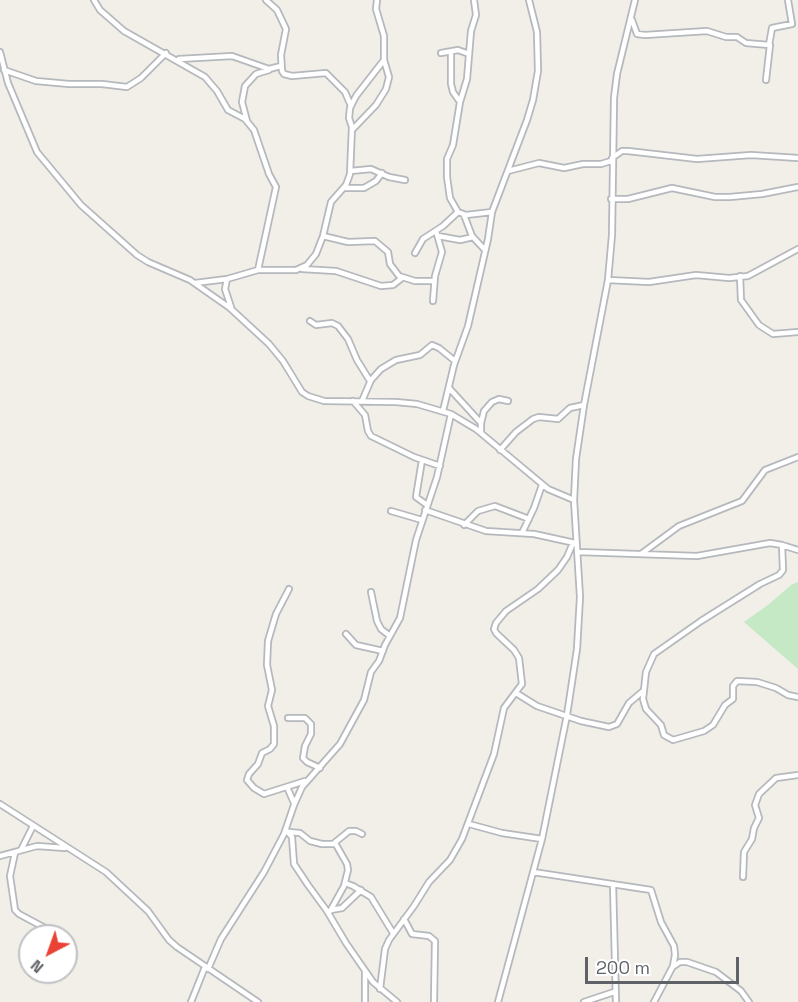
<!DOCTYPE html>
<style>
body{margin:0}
#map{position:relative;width:798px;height:1002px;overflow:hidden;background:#f1efe8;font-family:"Space Grotesk",sans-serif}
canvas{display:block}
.north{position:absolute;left:18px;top:924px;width:60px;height:60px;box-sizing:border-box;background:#fff;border:2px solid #bfc1c3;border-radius:50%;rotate:221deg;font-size:16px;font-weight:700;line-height:24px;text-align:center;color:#5f6368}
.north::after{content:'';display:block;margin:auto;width:21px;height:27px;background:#ea4335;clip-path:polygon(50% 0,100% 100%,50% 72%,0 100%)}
.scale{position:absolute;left:585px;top:957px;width:154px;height:27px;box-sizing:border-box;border:3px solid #5f6368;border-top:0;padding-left:8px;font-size:18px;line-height:21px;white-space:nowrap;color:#5f6368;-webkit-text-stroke:4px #fff;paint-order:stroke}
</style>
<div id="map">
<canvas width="798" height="1002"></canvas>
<div class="north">N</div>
<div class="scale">200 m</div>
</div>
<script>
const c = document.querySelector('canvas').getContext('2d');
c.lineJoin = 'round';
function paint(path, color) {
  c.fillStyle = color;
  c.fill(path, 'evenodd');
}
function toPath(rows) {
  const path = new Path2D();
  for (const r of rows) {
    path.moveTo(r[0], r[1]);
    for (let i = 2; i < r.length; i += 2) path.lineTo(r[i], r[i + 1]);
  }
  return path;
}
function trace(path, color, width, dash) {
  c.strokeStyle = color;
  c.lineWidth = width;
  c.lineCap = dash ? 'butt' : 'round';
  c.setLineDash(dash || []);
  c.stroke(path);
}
const green = toPath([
 [798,582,798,669,744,622,768,605,791,585]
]);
const minor = toPath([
 [94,0,100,10,124,31,205,77,217,91,228,110,245,119,254,130,269,174,276,187,258,270],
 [266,0,277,10,286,29,281,55,282,71,284,74,292,76,326,73,345,92,351,106],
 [474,0,476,15,471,31,467,79,460,102,453,145,447,159,447,177,450,198,458,212,466,215,492,212],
 [632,20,637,34,645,35,707,31,726,37,737,37,746,43,769,45,772,28,792,24,788,0],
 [0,52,8,83,37,152,81,205,137,255,148,262,190,280,230,308,269,344,283,361,302,392,308,396,324,401,396,402,417,404,451,414,476,429,548,489,574,500],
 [451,52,451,84,453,92,460,102],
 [441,53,458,50,469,54],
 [179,59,232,56,269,69,281,66],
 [4,70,36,81,69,84,102,84,127,87,141,78,166,53],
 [766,80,770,45],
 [247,121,242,102,245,86,256,74,269,70],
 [352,130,376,105,386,89,389,77,384,60],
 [612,158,622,151,628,151,697,159,751,155,798,158],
 [351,171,371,169,389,177,405,180],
 [508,171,539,163,564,168,583,164,601,164,611,161],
 [344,188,364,188,376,181,382,173],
 [611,199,628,199,672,188,715,197,730,197,762,194,798,187],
 [464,215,472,236,485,250],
 [323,236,348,242,375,241,388,252,390,264,399,276,415,281,434,281],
 [438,236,460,240,473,237],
 [415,253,423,239,443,226,458,212],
 [302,269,336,271,381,286,393,285,402,278],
 [740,276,741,300,759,325,773,334,798,332],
 [227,279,225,289,231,307],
 [608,280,649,282,696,275,729,278,748,276,798,249],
 [195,283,227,279,258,270,296,270,307,265,316,254,323,236,331,202,346,185,350,174,352,127,349,118,350,108,356,96,384,60,384,36,376,9,377,0],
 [433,301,435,276,442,252,436,231],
 [310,321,316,325,332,323,338,326,348,339,357,360,370,381],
 [449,388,481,423,481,433],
 [353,401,365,415,368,431,371,436,414,457,440,466],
 [362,401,371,380,381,369,396,360,420,355,432,345,439,348,455,361],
 [443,411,454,365,468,326,488,239,492,212,527,120,533,100,538,71,537,32,529,0],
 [481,423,484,411,492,402,499,399,508,401],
 [500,450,516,432,533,419,539,417,558,419,570,408,584,405],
 [422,460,416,497,427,505],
 [425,510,486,531,534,534,575,543],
 [391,511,422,520],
 [464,525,478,511,495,506,529,519],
 [522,533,534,508,542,485],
 [782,545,783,570,779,575,760,584,701,621,654,654,646,672,643,699,646,709,661,725,664,735,673,740,704,731,713,725,725,705,733,699,733,686,737,681,757,682,776,688,788,695,798,697],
 [578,552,697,556,770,543,782,545,798,550],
 [641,554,679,526,742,501,765,470,798,457],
 [289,589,276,614,268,641,267,665,272,690,268,706,274,726,274,744,270,749,262,753,258,764,249,774,247,780,254,788,264,794,305,781],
 [371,592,377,621,381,629,390,636],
 [346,634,356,645,383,651],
 [516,693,537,706,581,721,609,727,617,724,629,703,642,692],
 [288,718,305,718,311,724,311,734,305,746,303,758,307,762,320,768],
 [287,787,294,803],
 [0,804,106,872,148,911,169,940,177,947,258,1002],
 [469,824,502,833,542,839],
 [286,830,292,837,294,864,308,885,327,911,346,943,373,982,397,1002],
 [289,832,300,833,310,841,322,844,333,844,349,831,356,831,362,834],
 [21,850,33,826],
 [15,853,10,876,15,910,19,914,60,936],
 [0,856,37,846,65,848],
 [533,872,651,890,661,922,674,946,675,955,673,966,654,1002],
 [743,877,744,852,752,839,754,828,759,818,755,805,759,794,776,778,798,775],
 [345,883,353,886,371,897,393,933],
 [613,884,616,1002],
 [331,910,342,908,361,890],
 [329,913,344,886,348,870,347,864,335,843],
 [404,919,412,934,429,936,435,941,434,1002],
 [674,966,680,962,687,962,716,972,741,991,749,1002],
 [208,969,221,939,264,872,284,834,294,805,302,787,340,744,364,700,371,672,379,661,385,645,400,618,416,540,437,477,451,414],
 [365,971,365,1002],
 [380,989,385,949,389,940,414,906,429,882,450,860,462,839,494,754,504,708,522,684,519,658,514,650,496,633,494,629,496,623,506,611,538,589,558,570,567,557,573,543],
 [191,1002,205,967],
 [498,1002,542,839,567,715,577,649,580,597,574,500,576,459,584,405,608,280,612,235,614,98,617,74,635,0],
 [584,1002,614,992]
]);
paint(green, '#c5e8c5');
trace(minor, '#b5b8bc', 8);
trace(minor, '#fff', 4.5);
</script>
